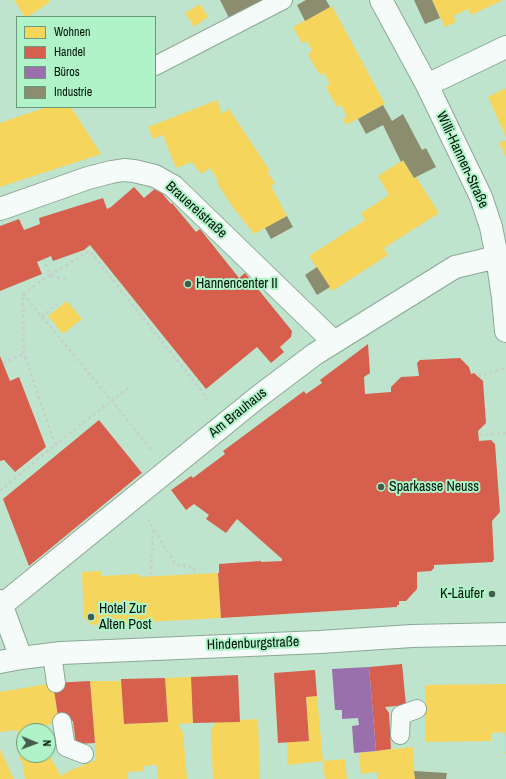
<!DOCTYPE html>
<meta charset="utf-8">
<style>
body{margin:0}
#map{position:relative;width:506px;height:779px;overflow:hidden;background:#bfe4cd;font-family:"Archivo Narrow",sans-serif}
canvas{display:block}
.legend{position:absolute;left:16px;top:16px;width:140px;height:92px;box-sizing:border-box;background:#b0f3c9;border:1px solid #6a9a7b;margin:0;padding:5px 7px;list-style:none;font-size:12px;color:#001507}
.legend li{display:flex;align-items:center;gap:8px;height:20px}
.legend b{width:20px;border:1px solid #6a9a7b}
.north{position:absolute;left:16px;top:723px;width:40px;height:40px;box-sizing:border-box;background:#b0f3c9;border:1px solid #6a9a7b;border-radius:50%;rotate:91deg;font-size:11px;font-weight:700;line-height:16px;text-align:center;color:#001507}
.north::after{content:'';display:block;margin:auto;width:14px;height:18px;background:#435d4c;clip-path:polygon(50% 0,100% 100%,50% 72%,0 100%)}
</style>
<div id="map">
<canvas width="506" height="779"></canvas>
<ul class="legend">
<li><b style="height:11px;background:#f6d55c"></b>Wohnen</li>
<li><b style="height:11px;background:#d6604d"></b>Handel</li>
<li><b style="height:11px;background:#9970ab"></b>Büros</li>
<li><b style="height:11px;background:#8c8c6e"></b>Industrie</li>
</ul>
<div class="north">N</div>
</div>
<script>
const c = document.querySelector('canvas').getContext('2d');
c.lineJoin = 'round';
function paint(path, color) {
  c.fillStyle = color;
  c.fill(path, 'evenodd');
}
function toPath(rows) {
  const path = new Path2D();
  for (const r of rows) {
    path.moveTo(r[0], r[1]);
    for (let i = 2; i < r.length; i += 2) path.lineTo(r[i], r[i + 1]);
  }
  return path;
}
function trace(path, color, width, dash) {
  c.strokeStyle = color;
  c.lineWidth = width;
  c.lineCap = dash ? 'butt' : 'round';
  c.setLineDash(dash || []);
  c.stroke(path);
}
function label(font, color, halo, rows, align = 'center') {
  c.font = font + ' "Archivo Narrow",sans-serif';
  c.lineWidth = 4;
  c.setLineDash([]);
  c.textBaseline = 'middle';
  c.strokeStyle = halo;
  c.fillStyle = color;
  for (const [text, x, y, turn = 0] of rows) {
    c.save();
    c.translate(x, y);
    c.rotate((+turn || 0) * Math.PI / 180);
    c.textAlign = isNaN(turn) ? turn : align;
    if (halo) c.strokeText(text, 0, 0);
    c.fillText(text, 0, 0);
    c.restore();
  }
}
const homes = toPath([
 [14,0,49,0,50,2,27,17,25,17],
 [432,0,503,0,471,15,468,9,453,16,456,22,445,27],
 [200,4,208,17,194,27,185,13],
 [332,6,385,104,346,125,343,119,347,116,341,105,337,107,326,87,330,84,324,73,320,75,311,60,308,54,312,51,307,41,302,43,293,27],
 [506,88,506,137,488,97],
 [217,100,222,114,229,109,270,171,267,172,275,183,271,186,287,216,254,234,232,206,217,183,219,182,210,168,201,174,192,162,176,168,163,135,153,139,148,127],
 [47,107,71,107,101,154,0,187,0,123],
 [506,140,506,157,499,143],
 [403,160,414,178,416,177,439,213,384,248,388,255,332,291,309,256,365,220,361,213,389,195,378,176],
 [67,301,82,319,63,334,48,316],
 [102,571,102,576,139,574,139,577,218,573,221,618,92,625,84,618,82,572],
 [191,677,193,723,178,724,183,733,187,779,158,779,157,765,143,766,144,771,128,772,128,779,25,779,22,760,20,760,17,730,0,732,0,692,53,683,59,723,36,727,37,731,24,731,24,755,49,755,61,776,67,772,96,760,90,681,121,681,124,724,168,722,165,678],
 [506,684,506,754,505,754,505,732,491,733,491,741,425,742,425,685],
 [317,696,323,761,287,765,287,742,309,741,306,697],
 [258,719,260,779,213,779,211,730,216,722,240,722,240,720],
 [413,747,415,779,378,779,377,772,361,774,359,753],
 [0,749,11,773,14,779,0,779],
 [345,759,347,779,325,779,323,761]
]);
const shops = toPath([
 [134,187,144,198,157,187,171,204,172,203,196,232,200,229,239,278,245,273,292,331,291,337,280,347,284,352,271,363,257,347,206,389,90,245,84,250,53,261,51,256,37,262,42,274,0,291,0,226,19,219,24,230,40,224,39,218,103,198,107,209,111,207],
 [368,344,370,373,364,377,365,394,391,392,391,387,401,377,419,376,417,363,420,360,460,358,469,367,471,374,474,373,483,381,486,423,478,431,479,441,491,440,495,444,500,512,492,521,494,560,493,560,493,562,434,565,434,568,431,571,417,572,417,589,406,601,399,601,399,605,397,605,397,607,221,618,218,573,219,573,219,564,261,561,261,562,282,561,282,559,237,519,226,533,206,519,209,515,194,504,186,510,171,490,191,476,193,478,225,454,223,451,304,391,306,394,322,383,320,380],
 [0,356,10,381,19,377,46,447,15,472,4,460,0,461],
 [99,420,142,473,29,566,3,499],
 [402,664,406,705,385,707,389,713,391,749,376,751,369,667],
 [315,670,317,696,306,697,309,741,278,743,274,673],
 [238,675,240,722,193,723,191,677],
 [165,678,168,722,124,724,121,679],
 [90,681,95,743,76,744,73,721,59,723,53,683]
]);
const offices = toPath([
 [369,667,376,751,354,753,352,726,359,725,358,718,342,719,342,710,335,710,332,669]
]);
const industry = toPath([
 [220,0,271,0,231,22],
 [306,0,326,0,330,7,305,21,297,5],
 [414,0,432,0,440,18,425,24],
 [383,105,392,121,403,114,422,150,426,148,436,167,414,178,403,160,401,162,383,125,366,134,358,119],
 [287,216,293,227,271,239,265,228],
 [317,267,330,287,317,295,305,275],
 [414,771,447,773,446,779,415,779]
]);
const path = toPath([
 [50,275,90,251,210,402],
 [51,276,67,280],
 [23,294,112,401,152,451],
 [42,317,56,304,58,308],
 [3,363,24,354],
 [478,376,506,368],
 [479,435,506,433],
 [55,445,128,388],
 [0,491,55,445,24,354,23,294,50,275,44,259],
 [148,519,153,529,151,577],
 [154,530,176,565,194,567,195,574]
]);
const service = toPath([
 [155,66,283,0],
 [52,654,56,683],
 [62,722,66,747,84,754],
 [400,735,401,715,417,709]
]);
const minor = toPath([
 [381,0,427,85,481,197,491,227,497,257,503,298,506,331],
 [427,85,506,47],
 [0,209,88,178,111,172,124,170,134,171,155,176,173,186,334,342],
 [0,601,21,658],
 [2,605,258,397,315,354,455,267,497,257],
 [0,662,21,658,61,653,320,642,412,636,506,634]
]);
const markers = [
 [188,284,4,"#435d4c"],
 [381,487,4,"#435d4c"],
 [492,594,4,"#435d4c"],
 [91,617,4,"#435d4c"]
];
const streetNames = [
 ["Willi-Hannen-Straße",462,160,65],
 ["Brauereistraße",196,210,42],
 ["Am Brauhaus",238,413,-39],
 ["Hindenburgstraße",253,644,-2]
];
const poiNames = [
 ["Hannencenter II",196,284],
 ["Sparkasse Neuss",389,487],
 ["K-Läufer",484,594,"right"],
 ["Hotel Zur",99,609],
 ["Alten Post",99,625]
];
paint(homes, '#f6d55c');
paint(shops, '#d6604d');
paint(offices, '#9970ab');
paint(industry, '#8c8c6e');
trace(service, '#8ba897', 20);
trace(minor, '#8ba897', 24);
trace(path, '#c4d0c9', 2.5, [3, 3]);
trace(service, '#f5fbf8', 18);
trace(minor, '#f5fbf8', 22);
for (const [x, y, r, color] of markers) {
  const dot = new Path2D();
  dot.arc(x, y, r, 0, 2 * Math.PI);
  c.fillStyle = color;
  c.fill(dot);
  trace(dot, '#b0f3c9', 1.5);
}
label('14px', '#001507', '#b0f3c9', streetNames);
label('14px', '#001507', '#b0f3c9', poiNames, 'left');
</script>
